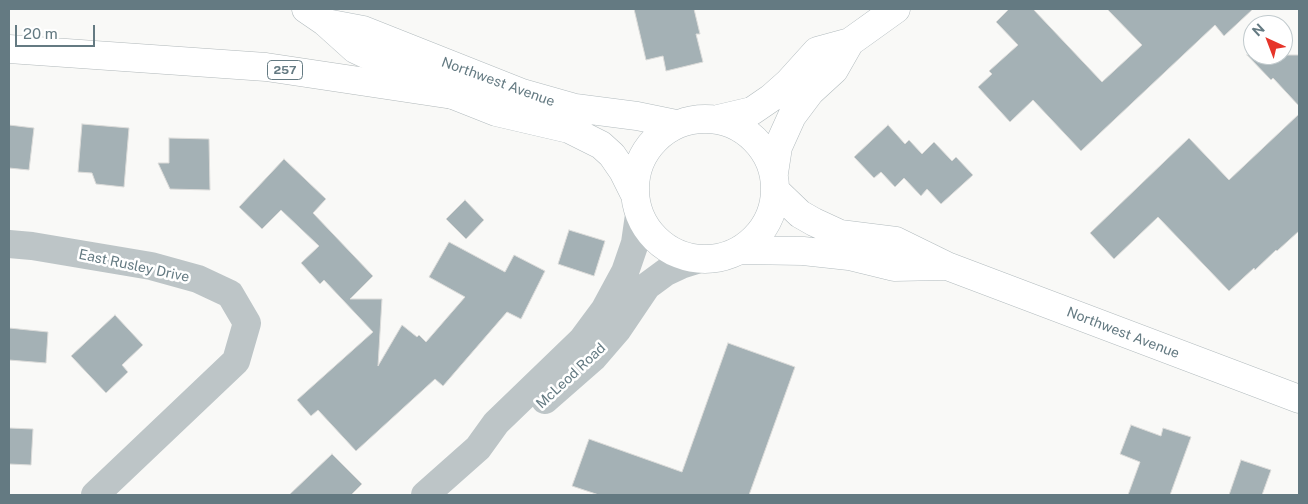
<!DOCTYPE html>
<style>
body{margin:0}
#map{position:relative;width:1308px;height:504px;overflow:hidden;background:#f9f9f7;font-family:"Public Sans",sans-serif}
canvas{display:block}
.frame{position:absolute;inset:0;border:10px solid #647a82;pointer-events:none}
.north{position:absolute;left:1243px;top:15px;width:50px;height:50px;box-sizing:border-box;background:#fff;border:1px solid #c1cacd;border-radius:50%;rotate:317deg;font-size:14px;font-weight:700;line-height:20px;text-align:center;color:#647a82}
.north::after{content:'';display:block;margin:auto;width:18px;height:22px;background:#e6352a;clip-path:polygon(50% 0,100% 100%,50% 72%,0 100%)}
.scale{position:absolute;left:15px;top:25px;width:80px;height:22px;box-sizing:border-box;border:2px solid #647a82;border-top:0;padding-left:6px;font-size:15px;line-height:18px;white-space:nowrap;color:#647a82;-webkit-text-stroke:4px #fff;paint-order:stroke}
</style>
<div id="map">
<canvas width="1308" height="504"></canvas>
<div class="frame"></div>
<div class="north">N</div>
<div class="scale">20 m</div>
</div>
<script>
const c = document.querySelector('canvas').getContext('2d');
c.lineJoin = 'round';
function paint(path, color) {
  c.fillStyle = color;
  c.fill(path, 'evenodd');
}
function toPath(rows) {
  const path = new Path2D();
  for (const r of rows) {
    if (r.length === 3) {
      path.moveTo(r[0] + r[2], r[1]);
      path.arc(r[0], r[1], r[2], 0, 2 * Math.PI);
      continue;
    }
    path.moveTo(r[0], r[1]);
    for (let i = 2; i < r.length; i += 2) path.lineTo(r[i], r[i + 1]);
  }
  return path;
}
function trace(path, color, width, dash) {
  c.strokeStyle = color;
  c.lineWidth = width;
  c.lineCap = dash ? 'butt' : 'round';
  c.setLineDash(dash || []);
  c.stroke(path);
}
function label(font, color, halo, rows, align = 'center') {
  c.font = font + ' "Public Sans",sans-serif';
  c.lineWidth = 5;
  c.setLineDash([]);
  c.textBaseline = 'middle';
  c.strokeStyle = halo;
  c.fillStyle = color;
  for (const [text, x, y, turn = 0] of rows) {
    c.save();
    c.translate(x, y);
    c.rotate((+turn || 0) * Math.PI / 180);
    c.textAlign = isNaN(turn) ? turn : align;
    if (halo) c.strokeText(text, 0, 0);
    c.fillText(text, 0, 0);
    c.restore();
  }
}
const building = toPath([
 [634,9,694,9,700,34,696,34,703,62,666,71,663,56,646,60,634,9],
 [1009,9,1033,9,1102,82,1142,45,1107,9,1253,9,1224,36,1215,25,1081,151,1033,100,1010,122,978,87,992,74,989,71,1018,45,996,22,1009,9],
 [1247,55,1299,55,1299,106,1273,78,1271,80,1247,55],
 [1299,114,1299,231,1277,251,1276,250,1255,270,1254,268,1229,291,1158,217,1114,259,1090,233,1189,138,1229,180,1299,114],
 [82,124,129,128,124,187,96,184,92,173,78,172,82,124],
 [9,125,34,128,29,170,9,168,9,125],
 [888,125,905,144,909,140,922,154,934,142,952,161,956,157,973,175,941,204,927,189,921,196,904,178,895,187,881,172,874,178,854,157,888,125],
 [169,138,209,139,210,190,170,189,158,163,169,163,169,138],
 [284,159,326,199,313,213,373,276,350,299,382,299,378,366,402,325,417,337,419,335,426,342,465,297,429,277,449,242,505,272,514,255,545,271,521,319,507,312,443,386,435,379,356,451,318,410,311,416,297,400,373,332,324,280,320,284,301,263,319,246,281,210,262,229,239,207,284,159],
 [465,200,484,220,466,239,446,219,465,200],
 [569,230,605,241,594,276,558,264,569,230],
 [115,315,143,345,122,365,128,372,106,393,71,356,115,315],
 [9,328,48,332,46,363,9,360,9,328],
 [728,343,795,367,749,495,599,495,572,486,589,439,682,472,728,343],
 [1131,425,1161,436,1163,428,1191,437,1170,495,1128,495,1140,462,1120,454,1131,425],
 [9,428,33,429,31,465,9,464,9,428],
 [332,454,362,484,351,495,289,495,332,454],
 [1241,460,1271,470,1262,495,1229,495,1241,460]
]);
const street = toPath([
 [9,244,32,246,151,266,198,279,230,294,247,323,236,361,95,495],
 [545,400,593,358,618,329,647,286,666,272,681,265,700,259],
 [425,495,478,448,496,423,582,340,605,309,625,272,635,243,639,215]
]);
const secondary = toPath([
 [306,9,325,22,355,49,453,95,496,112,569,129,601,145,612,155,623,171,634,193],
 [326,23,363,30,522,93,575,108,637,116,676,124],
 [705,189,70],
 [718,119,752,111,771,98,789,82,817,51,850,42,896,9],
 [774,173,778,147,792,116,810,92,834,70,850,42],
 [776,191,800,214,814,222,840,234,896,241,947,266,1299,399],
 [741,250,803,251,849,256,894,267,943,266]
]);
const highway = toPath([
 [9,49,266,67,453,95]
]);
const shields = [
 [285,70,35]
];
const shieldNames = [
 ["257",285,70]
];
const streetNames = [
 ["Northwest Avenue",498,82,20],
 ["East Rusley Drive",134,266,12],
 ["Northwest Avenue",1123,333,21],
 ["McLeod Road",571,376,-43]
];
paint(building, '#a4b1b5');
trace(building, '#dbdbd9', 1);
trace(secondary, '#b2bbbe', 29);
trace(highway, '#b1b8ba', 29);
trace(street, '#bdc5c7', 28);
trace(secondary, '#fff', 28);
trace(highway, '#fff', 28);
for (const [x, y, w] of shields) {
  const box = new Path2D();
  box.roundRect(x - w / 2, y - 9.5, w, 19, 4);
  c.fillStyle = '#fff';
  c.fill(box);
  trace(box, '#647a82', 1);
}
label('bold 12px', '#647a82', null, shieldNames);
label('14px', '#647a82', '#fff', streetNames);
</script>
